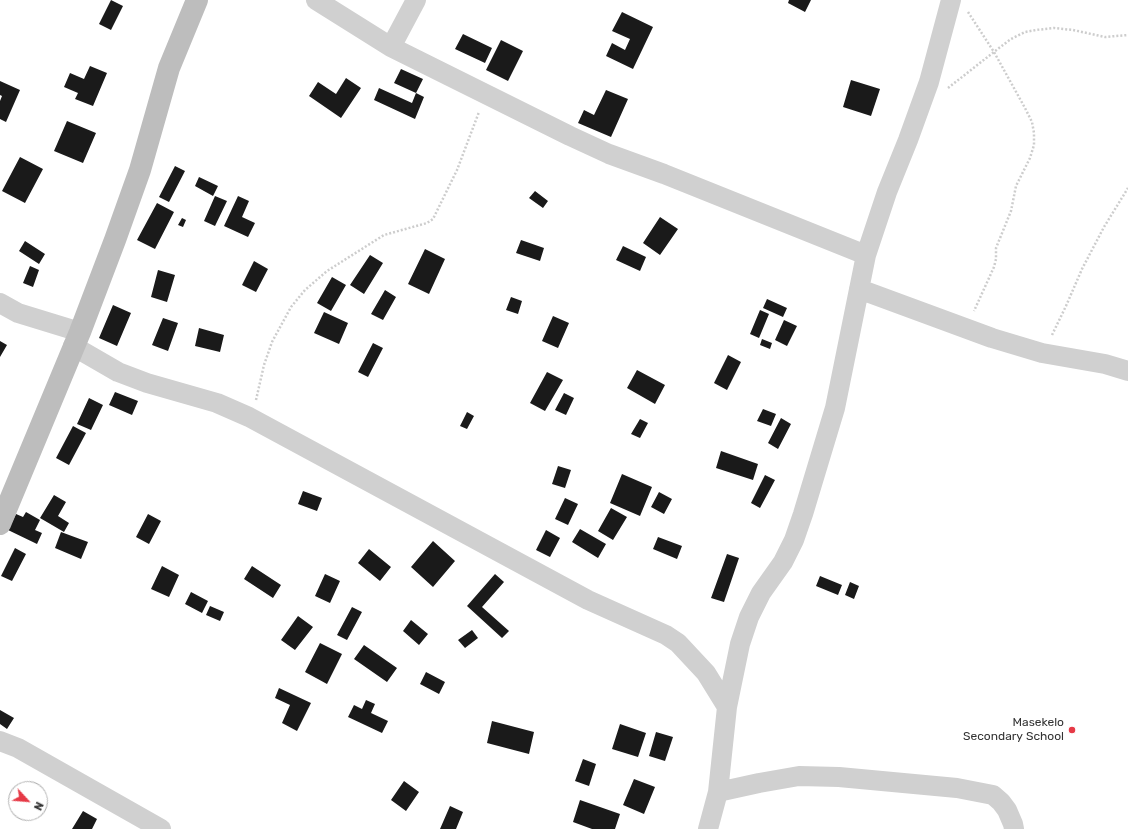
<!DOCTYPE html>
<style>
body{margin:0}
#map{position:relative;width:1128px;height:829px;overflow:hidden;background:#fff;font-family:Rubik,sans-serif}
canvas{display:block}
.north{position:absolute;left:8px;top:781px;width:40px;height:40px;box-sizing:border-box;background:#fff;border:1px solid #adadad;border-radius:50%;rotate:116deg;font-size:11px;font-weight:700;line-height:16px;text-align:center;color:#333}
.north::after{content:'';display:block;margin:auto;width:14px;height:18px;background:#e63946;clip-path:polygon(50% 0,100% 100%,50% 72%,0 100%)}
</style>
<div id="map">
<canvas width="1128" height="829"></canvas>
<div class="north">N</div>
</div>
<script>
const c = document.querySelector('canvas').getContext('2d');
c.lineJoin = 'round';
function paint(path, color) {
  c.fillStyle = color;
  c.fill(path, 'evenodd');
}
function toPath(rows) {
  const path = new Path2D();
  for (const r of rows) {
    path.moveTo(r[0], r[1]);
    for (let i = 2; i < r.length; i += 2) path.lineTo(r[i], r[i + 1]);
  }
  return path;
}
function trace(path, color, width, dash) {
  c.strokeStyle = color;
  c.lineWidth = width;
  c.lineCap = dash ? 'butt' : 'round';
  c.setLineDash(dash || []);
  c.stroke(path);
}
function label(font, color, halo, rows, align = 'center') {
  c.font = font + ' Rubik,sans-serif';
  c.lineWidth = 4;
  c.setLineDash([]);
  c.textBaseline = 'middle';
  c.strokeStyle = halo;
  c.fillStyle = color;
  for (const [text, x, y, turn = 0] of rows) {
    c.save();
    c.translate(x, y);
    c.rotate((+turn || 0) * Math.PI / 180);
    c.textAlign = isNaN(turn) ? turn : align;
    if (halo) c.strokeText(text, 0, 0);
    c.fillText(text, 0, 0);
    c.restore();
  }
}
const building = toPath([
 [111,0,123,6,111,30,99,24],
 [789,0,811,0,805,12,788,3],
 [622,12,653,27,633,69,606,56,612,43,625,50,630,39,612,31],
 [463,34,492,48,485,63,455,49],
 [501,40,523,51,508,81,486,70],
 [90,66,107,73,93,106,75,99,78,93,64,87,70,73,84,79],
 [401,69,423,79,416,93,424,97,415,119,374,100,379,88,412,103,416,93,394,83],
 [346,78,361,88,341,118,309,96,318,82,336,94],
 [851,80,880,89,871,116,843,107],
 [0,81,20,90,6,122,0,119,0,101,2,96,0,95],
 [606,90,628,99,611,137,578,123,584,110,594,115],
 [67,121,96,133,83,163,54,151],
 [20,157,43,169,25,203,2,191],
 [175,166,185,171,169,202,159,197],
 [199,177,218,186,213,196,195,186],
 [535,191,548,201,543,208,529,198],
 [215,196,227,201,215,226,204,221],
 [238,196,249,201,242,217,255,223,248,237,224,226],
 [157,203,174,212,155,249,137,240],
 [660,217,678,229,660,255,643,243],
 [182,218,186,220,183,227,178,225],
 [521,240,544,248,540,261,516,253],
 [25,241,45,254,39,264,19,251],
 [623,246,646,257,640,271,616,260],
 [425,249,445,259,429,294,408,284],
 [370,255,383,263,364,294,350,285],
 [254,261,268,269,256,292,242,285],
 [30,266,39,270,33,287,23,283],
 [158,270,175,275,167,302,151,297],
 [332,277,346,285,331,311,317,303],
 [385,290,396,297,383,320,371,314],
 [511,297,522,301,518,314,506,310],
 [767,299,787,308,783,317,763,308],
 [113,305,131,313,117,346,99,338],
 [760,310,769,314,759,338,750,334],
 [324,312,348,323,339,344,314,333],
 [553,316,569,323,558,348,542,341],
 [163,318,178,323,168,351,152,345],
 [784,320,797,326,787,346,775,340],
 [199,328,224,335,220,352,195,346],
 [762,339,772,343,770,349,760,345],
 [0,341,7,345,0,357],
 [373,343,383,348,368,377,358,372],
 [728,355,741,362,727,390,714,383],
 [637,370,665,385,655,404,627,388],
 [547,372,563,380,545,411,530,403],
 [115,392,138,401,132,415,109,405],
 [564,393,574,398,566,415,555,410],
 [89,398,103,405,91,430,77,424],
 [763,409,776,414,771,426,757,421],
 [467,412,474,416,467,429,460,426],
 [781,418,791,424,778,449,768,443],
 [640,419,648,423,640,438,631,434],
 [73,426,86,433,69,465,56,458],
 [721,451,758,464,753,480,716,468],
 [558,466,571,470,565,488,552,484],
 [622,474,652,487,640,516,610,503],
 [765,475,775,480,760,508,751,503],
 [303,491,322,498,317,511,298,504],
 [659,492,672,499,664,514,651,507],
 [54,495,66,502,58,516,69,523,64,532,40,518],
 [565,498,578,504,568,525,555,519],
 [611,508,627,517,613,540,598,531],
 [26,512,40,520,35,530,42,533,37,544,8,530,16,514,23,517],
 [148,514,161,521,149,544,136,537],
 [580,529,606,544,598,558,572,542],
 [546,530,560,538,550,557,536,550],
 [61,532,88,542,81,559,55,548],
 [658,537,682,546,677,559,653,549],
 [433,541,455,561,433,587,411,567],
 [15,548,26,554,12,581,1,576],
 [369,549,391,567,380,581,358,563],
 [727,554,739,558,724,602,711,598],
 [162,566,179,575,169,597,151,589],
 [252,566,281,585,273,598,244,579],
 [325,574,340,581,330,603,315,596],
 [495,574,504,582,482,607,509,631,502,638,467,606],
 [820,576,842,585,838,595,816,586],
 [850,582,859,586,854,599,845,595],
 [191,592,208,601,202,613,185,604],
 [210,606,224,612,220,621,206,615],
 [352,607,362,612,347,640,337,635],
 [298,616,313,627,295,650,281,640],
 [411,620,428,634,419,645,403,631],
 [472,630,478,638,465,648,458,640],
 [320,643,342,654,327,684,305,672],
 [364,645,397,668,387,682,354,659],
 [426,672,445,682,439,694,420,684],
 [279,688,311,703,297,731,282,723,290,705,275,698],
 [366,700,375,704,371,713,388,721,382,733,348,717,354,705,362,709],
 [0,710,14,718,7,729,0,724],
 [492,721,534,732,529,754,487,743],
 [620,724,646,733,638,757,612,749],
 [656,732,673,737,665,761,649,756],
 [583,759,596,764,589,786,575,781],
 [634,779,655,787,644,814,623,805],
 [404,781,419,792,406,811,391,800],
 [580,800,620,814,615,829,592,829,573,822],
 [450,806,463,812,456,829,440,829],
 [83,811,97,819,92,829,72,829]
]);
const path = toPath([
 [968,12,994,52,1025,108,1032,122,1034,133,1034,145,1030,158,1016,186,1011,211,996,248,996,259,994,267,974,311],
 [948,88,999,48,1011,39,1025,32,1036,30,1054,28,1073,30,1105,37,1128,35],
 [1052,335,1066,306,1082,269,1104,227,1128,188],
 [256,400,264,365,272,342,291,307,305,290,327,271,384,235,427,223,433,219,457,170,479,112]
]);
const street = toPath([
 [316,0,391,47,570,136,609,154,664,174,866,255],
 [391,47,416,0],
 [859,289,992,338,1042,353,1105,364,1128,371],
 [0,303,18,313,80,332],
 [73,346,118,372,147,383,217,403,249,417,588,600,666,635,678,643,706,673,727,707],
 [0,741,18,748,161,829],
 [718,792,759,783,799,776,839,777,957,788,993,795,1001,802,1007,810,1013,824,1014,829],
 [708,829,718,792,727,707,740,644,749,617,761,593,783,562,794,540,803,514,835,408,866,255,887,192,908,140,929,82,951,0]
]);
const secondary = toPath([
 [0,524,80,332,115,240,140,170,169,68,197,0]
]);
const markers = [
 [1072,730,4,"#e63946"]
];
const poiNames = [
 ["Masekelo",1064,723],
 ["Secondary School",1064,737]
];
paint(building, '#1a1a1a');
trace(path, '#cdcdcd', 2.5, [2, 2]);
trace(street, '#d0d0d0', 20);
trace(secondary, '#bdbdbd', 22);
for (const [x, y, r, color] of markers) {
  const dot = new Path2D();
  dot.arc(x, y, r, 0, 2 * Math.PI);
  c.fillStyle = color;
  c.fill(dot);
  trace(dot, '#fff', 1.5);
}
label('12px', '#333', '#fff', poiNames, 'right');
</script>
